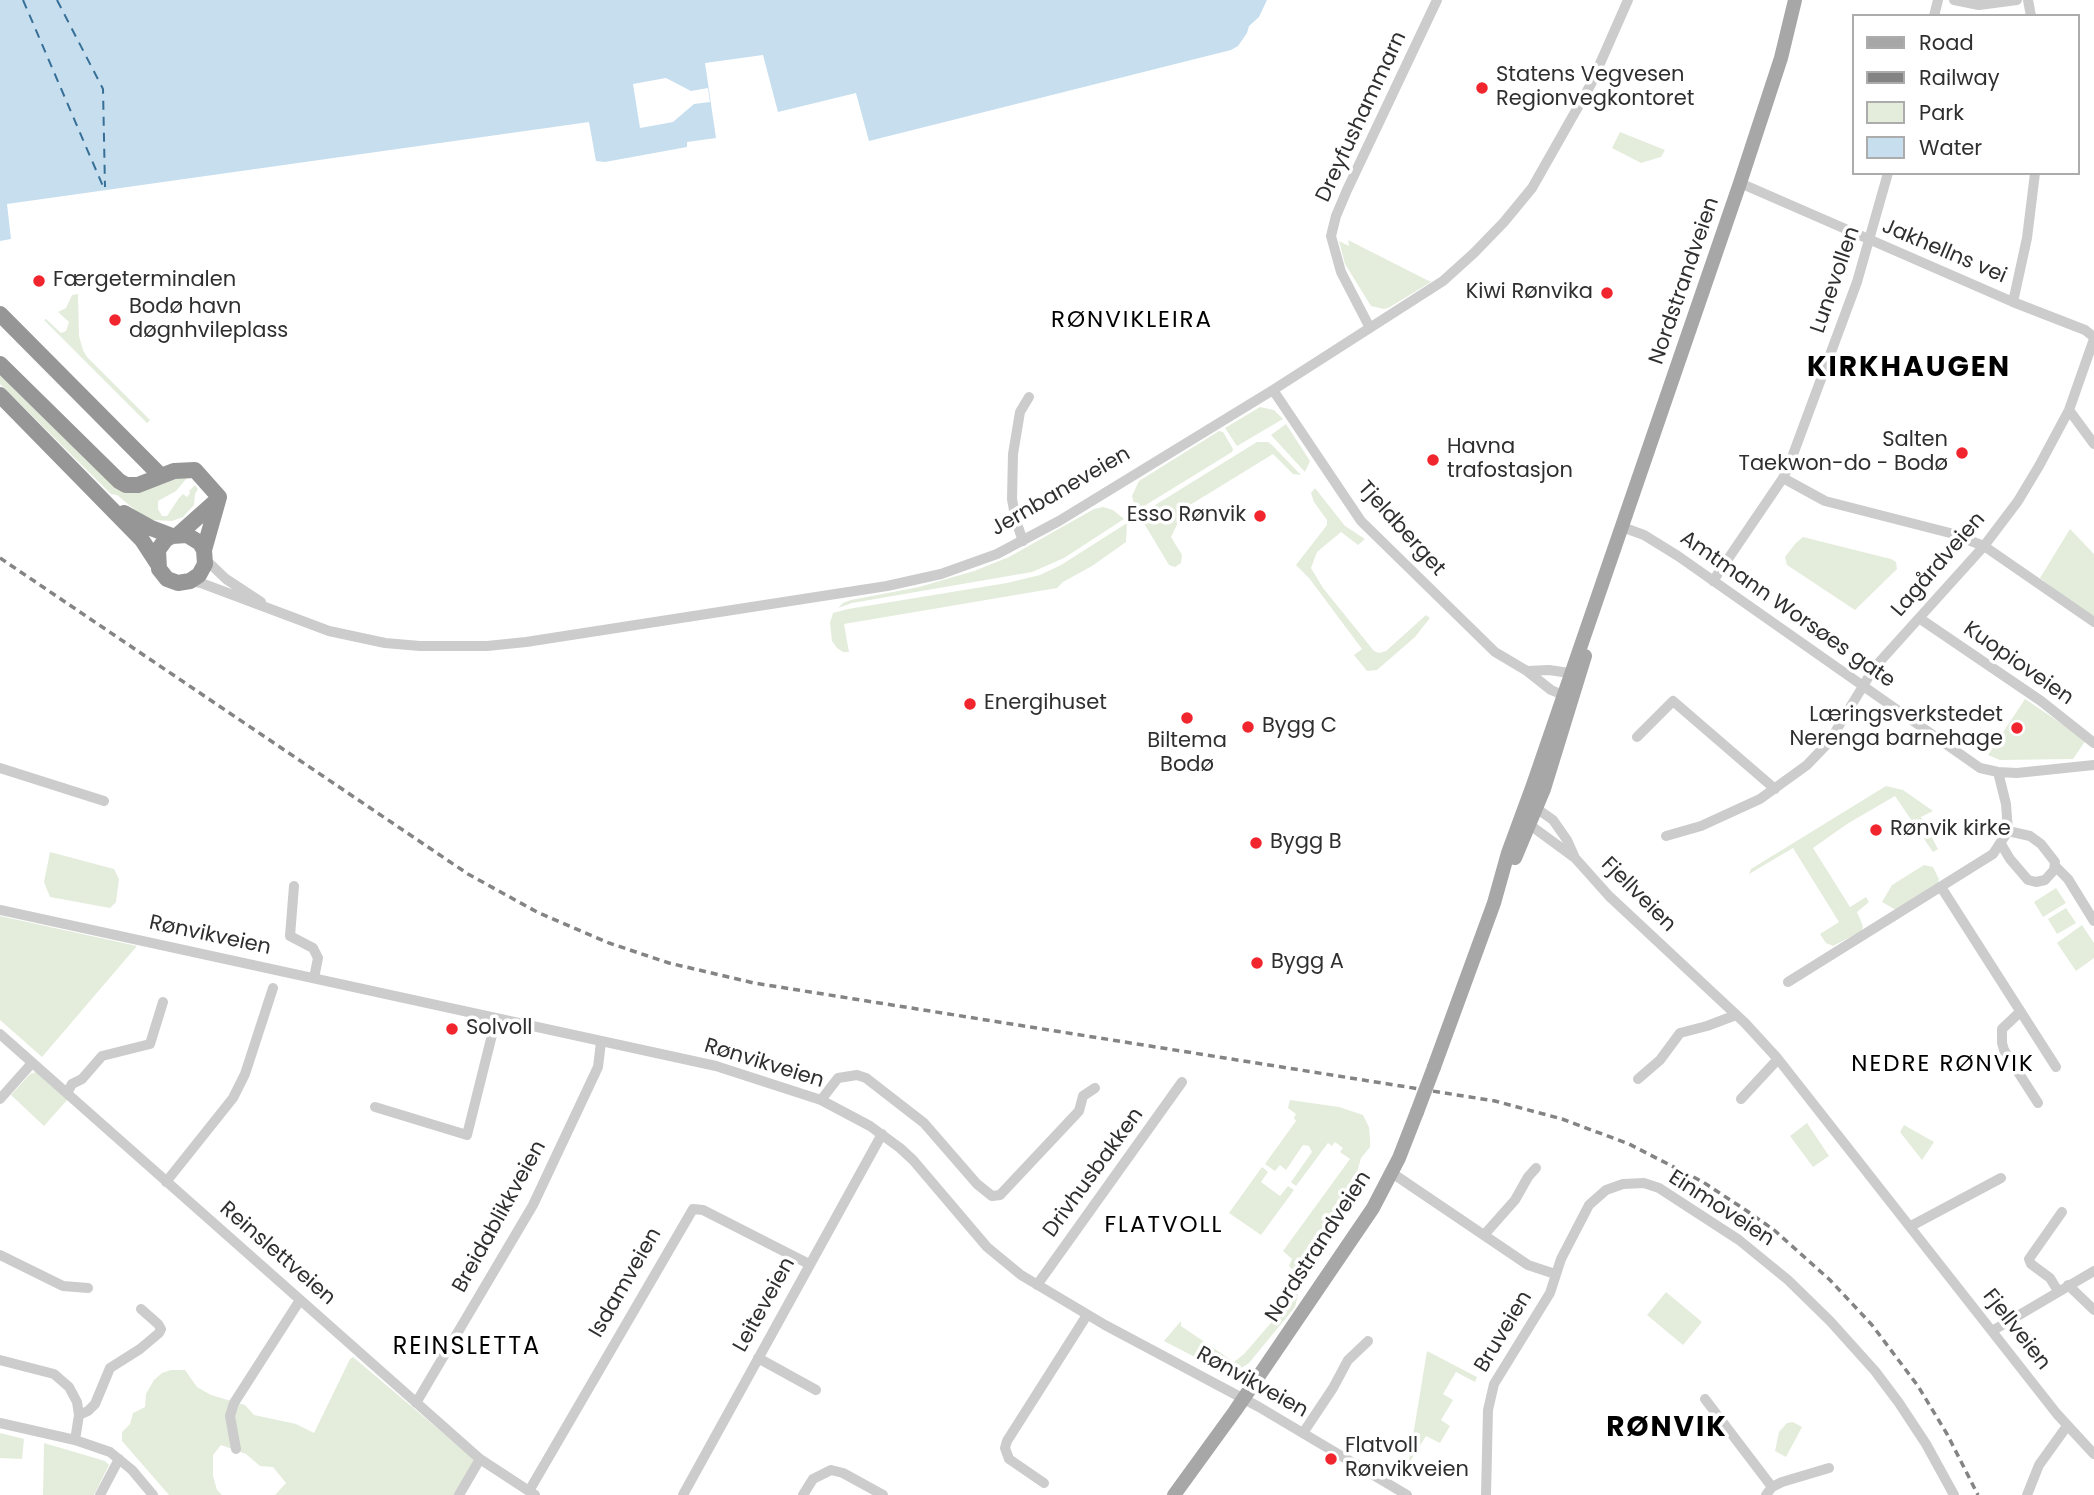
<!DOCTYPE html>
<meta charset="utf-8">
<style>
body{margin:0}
#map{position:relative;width:2094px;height:1495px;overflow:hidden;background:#fff;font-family:Poppins,sans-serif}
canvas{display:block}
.legend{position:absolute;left:1852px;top:14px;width:228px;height:161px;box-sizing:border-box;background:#fff;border:2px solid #acacac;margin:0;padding:9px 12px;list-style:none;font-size:21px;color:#2f2f2f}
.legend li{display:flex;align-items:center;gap:14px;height:35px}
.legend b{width:35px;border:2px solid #acacac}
</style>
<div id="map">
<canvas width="2094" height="1495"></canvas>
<ul class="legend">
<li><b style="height:9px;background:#a7a7a7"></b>Road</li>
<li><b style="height:9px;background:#848484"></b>Railway</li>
<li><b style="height:19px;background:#e4eddc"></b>Park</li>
<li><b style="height:19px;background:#c6deee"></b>Water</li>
</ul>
</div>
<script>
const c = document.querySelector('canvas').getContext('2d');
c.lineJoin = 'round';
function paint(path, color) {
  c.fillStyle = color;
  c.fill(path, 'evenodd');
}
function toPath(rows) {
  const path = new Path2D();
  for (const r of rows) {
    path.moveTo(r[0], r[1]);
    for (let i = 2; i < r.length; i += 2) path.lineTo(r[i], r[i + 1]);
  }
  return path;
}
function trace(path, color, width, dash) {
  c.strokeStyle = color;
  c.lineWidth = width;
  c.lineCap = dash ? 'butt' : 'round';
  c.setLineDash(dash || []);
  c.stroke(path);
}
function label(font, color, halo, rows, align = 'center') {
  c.font = font + ' Poppins,sans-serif';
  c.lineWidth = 7;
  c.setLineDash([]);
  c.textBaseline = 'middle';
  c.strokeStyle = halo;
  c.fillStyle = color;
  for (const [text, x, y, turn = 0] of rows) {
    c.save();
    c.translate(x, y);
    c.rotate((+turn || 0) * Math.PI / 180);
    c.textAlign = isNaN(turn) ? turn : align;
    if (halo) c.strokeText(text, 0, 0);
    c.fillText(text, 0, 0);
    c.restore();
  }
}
const green = toPath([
 [1620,132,1665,150,1661,157,1641,163,1612,148],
 [1348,240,1417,275,1431,282,1390,307,1384,309,1371,306,1345,264,1339,241,1349,246],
 [78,294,79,336,83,350,87,357,150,420,147,423,44,320,46,319,61,333,66,331,69,322,58,312,66,308,72,295],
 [0,373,125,492,141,492,172,479,187,478,176,491,158,501,158,509,162,516,167,516,179,498,183,494,187,497,190,493,189,491,195,485,198,489,195,494,194,505,183,517,172,521,152,520,140,514,117,495,111,494,0,384],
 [1260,407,1274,410,1283,419,1237,446,1225,428],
 [1286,424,1310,461,1305,472,1271,435],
 [1219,431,1223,432,1233,449,1232,452,1136,511,1132,496,1139,481],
 [1257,442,1268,442,1273,446,1301,475,1293,474,1273,454,1185,508,1171,537,1182,555,1181,563,1175,567,1169,565,1139,515],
 [1315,488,1345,526,1365,539,1358,545,1341,532,1317,552,1311,568,1323,588,1374,651,1379,653,1386,651,1426,615,1430,618,1415,637,1377,670,1367,671,1354,655,1362,649,1309,578,1296,565,1327,525,1327,520,1314,502,1311,493],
 [1103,507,1113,510,1124,519,1064,558,1032,572,852,603,838,608,843,603,851,600,919,587,974,571,1009,557,1094,509],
 [1127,523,1126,542,1092,566,1063,582,1057,588,844,624,849,652,843,652,837,648,832,641,830,623,833,613,848,609,1007,583,1040,575,1061,565],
 [2070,529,2094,554,2094,621,2040,578],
 [1803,537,1891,559,1896,562,1897,569,1855,610,1787,565,1785,557,1795,544],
 [2025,699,2086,740,2073,759,2000,760,1988,755],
 [1886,786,1903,790,1933,811,1921,817,1938,849,1933,852,1895,796,1847,824,1813,848,1850,907,1866,897,1869,902,1857,912,1863,926,1862,931,1833,946,1826,943,1820,934,1839,922,1793,848,1749,874,1751,869],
 [50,852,114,869,119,879,116,902,110,908,50,897,44,882],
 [1924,865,1933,867,1939,879,1938,883,1896,910,1882,902,1892,885],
 [2056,888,2066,903,2043,917,2034,902],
 [2066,908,2076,923,2057,934,2048,919],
 [0,916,137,946,42,1057,0,1020],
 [2082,925,2094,943,2094,958,2076,971,2057,943],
 [36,1072,68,1099,44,1126,11,1095,30,1074],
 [1290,1100,1339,1107,1363,1115,1369,1127,1370,1140,1370,1147,1361,1158,1344,1218,1319,1243,1296,1273,1289,1266,1292,1259,1283,1251,1350,1159,1340,1152,1343,1148,1335,1142,1332,1146,1328,1143,1296,1186,1291,1182,1312,1152,1309,1146,1303,1145,1286,1170,1280,1165,1275,1171,1265,1164,1296,1121,1294,1118,1296,1114,1288,1108],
 [1807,1123,1829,1156,1813,1167,1790,1136],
 [1904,1125,1934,1142,1922,1160,1900,1132],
 [1262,1167,1268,1172,1261,1182,1280,1196,1288,1186,1294,1190,1261,1235,1229,1213],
 [1292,1290,1298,1295,1295,1307,1249,1363,1243,1367,1233,1370,1216,1368,1164,1341,1181,1321,1181,1326,1234,1362,1244,1354,1289,1302,1285,1297],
 [1666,1292,1702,1322,1683,1345,1647,1315],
 [1427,1351,1477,1377,1475,1382,1456,1372,1443,1394,1453,1400,1441,1420,1450,1426,1440,1443,1426,1436,1409,1463,1413,1467,1406,1478],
 [353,1357,475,1460,454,1495,275,1495,286,1483,273,1467,260,1466,246,1454,221,1445,213,1455,213,1476,217,1490,222,1495,169,1495,122,1441,122,1432,130,1424,133,1413,145,1407,146,1394,154,1380,162,1373,171,1370,185,1370,197,1387,211,1395,245,1405,254,1415,296,1424,314,1433,350,1359],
 [1793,1422,1802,1427,1786,1457,1775,1451,1779,1432,1787,1423],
 [0,1433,24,1439,22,1459,0,1458],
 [44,1443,105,1461,109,1465,94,1495,43,1495]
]);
const water = toPath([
 [0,0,1267,0,1259,17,1249,26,1247,33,1238,46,1231,50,869,141,856,93,778,112,763,55,705,63,716,138,687,142,687,147,605,162,596,161,589,122,7,204,11,239,0,241]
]);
const pier = toPath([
 [666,78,691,91,708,88,710,102,694,104,673,122,640,128,633,84]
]);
const ferry = toPath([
 [23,0,105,191],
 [57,0,103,89,105,187]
]);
const minor = toPath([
 [1954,0,1979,5,2017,0],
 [2028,0,2031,16],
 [1934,16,1938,0],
 [1740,183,2013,302,2085,330,2094,337],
 [2013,302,2027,238,2035,173],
 [1370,328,1341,272,1331,236,1336,216,1347,190,1437,0],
 [1273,390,1361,521,1495,652,1527,671,1551,690,1568,697],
 [2069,410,2094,444],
 [1783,478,1825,501,1950,533,1984,546,2094,622],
 [1622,527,1644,535,1678,556,1980,768,1998,772,2017,773,2094,765],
 [1023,541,1016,521,1012,499,1013,454,1020,412,1029,397],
 [205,559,226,579,261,602],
 [190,581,201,583,329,631,385,643,420,646,487,646,526,642,887,586,941,574,997,554,1059,521,1273,390,1443,281,1474,253,1504,222,1532,188,1591,84,1628,0],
 [1713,581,1783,478,1791,460,1857,282,1888,173],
 [1919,618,2041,701,2094,743],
 [1527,671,1549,670,1576,674],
 [1637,737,1673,701,1775,789],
 [0,768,104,801],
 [1531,810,1536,808,1553,820,1567,840,1575,858],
 [1527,819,1530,825,1575,858,1609,896,1745,1023,1778,1059,2057,1414,2094,1454],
 [1666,836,1701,826,1760,799,1807,765,1829,742,1874,668,1984,546,2018,501,2039,466,2069,410,2094,339],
 [2001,844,2010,859,2028,880,2036,882,2045,880,2054,870,2055,862,2041,844,2030,836,2008,831],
 [2055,866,2068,879,2094,921],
 [294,886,290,936,313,948,318,958,314,978],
 [1941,887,2056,1067],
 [0,910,716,1066,821,1100,870,1126,900,1148,913,1160,987,1247,1021,1275,1105,1325,1259,1407,1407,1495],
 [1788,982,1993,854,2008,831,2006,804,1998,772],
 [2020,1012,2002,1029,2002,1043,2004,1050,2038,1103],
 [0,1034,480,1459,535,1495],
 [1638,1079,1660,1060,1680,1033,1707,1026,1736,1015],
 [67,1093,72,1084,82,1079,102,1056,150,1044,163,1002],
 [0,1099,32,1063],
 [1741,1099,1778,1059],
 [821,1100,838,1078,857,1075,866,1078,924,1123,977,1184,992,1196,1000,1195,1079,1111,1083,1096,1095,1088],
 [375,1107,467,1135,496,1019],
 [1392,1173,1528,1265,1555,1274],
 [166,1182,233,1098,245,1074,273,988],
 [1911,1226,2001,1178],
 [1484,1235,1515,1200,1528,1177,1536,1168],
 [0,1255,63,1286,88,1288],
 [1037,1285,1182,1082],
 [2068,1285,2094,1310],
 [2058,1291,2050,1278,2031,1264,2029,1259,2062,1212],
 [1992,1331,2094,1271],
 [758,1358,816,1390],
 [0,1360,54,1374,69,1387,77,1402,79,1415,75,1440],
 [1705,1399,1772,1487],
 [416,1403,533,1205,598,1067,601,1042],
 [79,1415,88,1411,95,1404,110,1368,140,1349,159,1333,161,1329,158,1324,141,1309],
 [0,1423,75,1440,110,1452,132,1470,153,1495],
 [1303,1433,1333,1388,1348,1360,1368,1341],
 [236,1449,230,1416,234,1403,300,1300],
 [1044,1483,1009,1459,1005,1448,1007,1441,1087,1315],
 [529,1491,693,1209,703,1210,809,1264],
 [100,1495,119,1459],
 [459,1495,480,1459],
 [683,1495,882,1134],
 [803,1495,813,1479,831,1470,843,1473,883,1495],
 [1486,1495,1488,1410,1494,1384,1550,1293,1561,1259,1589,1205,1606,1190,1623,1184,1644,1183,1659,1188,1739,1240,1788,1280,1830,1321,1875,1371,1899,1403,1926,1444,1954,1495],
 [1766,1495,1772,1487,1782,1482,1829,1468],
 [2027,1495,2039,1465,2067,1426]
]);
const major = toPath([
 [1515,858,1544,789,1585,656],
 [1434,1067,1494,903,1508,853,1533,785,1740,183,1781,58,1795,0],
 [1174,1495,1235,1411,1373,1208,1399,1158,1417,1112]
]);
const highway = toPath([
 [0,314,161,476],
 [0,364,119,481,126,485,138,485,174,471,195,470,219,497],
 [0,395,142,540,157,563],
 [124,513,151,528,172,536],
 [179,534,216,501],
 [204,550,200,543,187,535,172,536,166,539,158,550,159,569,167,579,178,583,190,581,199,575,205,564,204,550,219,497]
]);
const rail = toPath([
 [0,558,468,874,537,912,609,943,669,963,754,983,1495,1101,1562,1119,1629,1144,1703,1182,1747,1211,1774,1230,1830,1280,1872,1325,1918,1386,1947,1434,1978,1495]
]);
const majorBridge = toPath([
 [1417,1112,1434,1067]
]);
const markers = [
 [1482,88,7,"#f1252e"],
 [39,281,7,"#f1252e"],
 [1607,293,7,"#f1252e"],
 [115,320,7,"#f1252e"],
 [1962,453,7,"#f1252e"],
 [1433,460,7,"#f1252e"],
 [1260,516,7,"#f1252e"],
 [970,704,7,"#f1252e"],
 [1187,718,7,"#f1252e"],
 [1248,727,7,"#f1252e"],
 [2017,728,7,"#f1252e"],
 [1876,830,7,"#f1252e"],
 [1256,843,7,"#f1252e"],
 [1257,963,7,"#f1252e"],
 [452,1029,7,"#f1252e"],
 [1331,1459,7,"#f1252e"]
];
const poiNames = [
 ["Statens Vegvesen",1496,76],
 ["Regionvegkontoret",1496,100],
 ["Færgeterminalen",53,281],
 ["Kiwi Rønvika",1593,293,"right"],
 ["Bodø havn",129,308],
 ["døgnhvileplass",129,332],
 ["Salten",1948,441,"right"],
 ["Taekwon-do - Bodø",1948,465,"right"],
 ["Havna",1447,448],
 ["trafostasjon",1447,472],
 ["Esso Rønvik",1246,516,"right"],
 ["Energihuset",984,704],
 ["Læringsverkstedet",2003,716,"right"],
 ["Nerenga barnehage",2003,740,"right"],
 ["Bygg C",1262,727],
 ["Biltema",1187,742,"center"],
 ["Bodø",1187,766,"center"],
 ["Rønvik kirke",1890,830],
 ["Bygg B",1270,843],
 ["Bygg A",1271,963],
 ["Solvoll",466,1029],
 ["Flatvoll",1345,1447],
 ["Rønvikveien",1345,1471]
];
const streetNames = [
 ["Dreyfushammarn",1362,117,-65],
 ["Jakhellns vei",1944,252,23],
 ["Lunevollen",1836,280,-71],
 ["Nordstrandveien",1685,281,-71],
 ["Jernbaneveien",1061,492,-30],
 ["Tjeldberget",1401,529,48],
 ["Lagårdveien",1939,565,-49],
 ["Amtmann Worsøes gate",1787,610,35],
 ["Kuopioveien",2018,664,35],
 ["Fjellveien",1638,895,45],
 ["Rønvikveien",210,936,12],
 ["Rønvikveien",764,1064,17],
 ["Drivhusbakken",1094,1173,-54],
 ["Einmoveien",1721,1209,33],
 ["Breidablikkveien",500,1217,-61],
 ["Nordstrandveien",1319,1247,-57],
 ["Reinslettveien",277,1254,41],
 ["Isdamveien",626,1283,-60],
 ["Leiteveien",765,1305,-61],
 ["Fjellveien",2016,1330,52],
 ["Bruveien",1504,1332,-59],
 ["Rønvikveien",1252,1383,29]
];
const neighbourhoodNames = [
 ["RØNVIKLEIRA",1132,321],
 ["NEDRE RØNVIK",1943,1065],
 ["FLATVOLL",1164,1226]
];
const quarterNames = [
 ["REINSLETTA",467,1348]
];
const districtNames = [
 ["KIRKHAUGEN",1909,369],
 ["RØNVIK",1667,1429]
];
paint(green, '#e4eddc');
paint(water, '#c6deee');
paint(pier, '#fff');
trace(ferry, '#376f97', 2, [9, 7]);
trace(minor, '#ccc', 10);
trace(major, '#a7a7a7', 14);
trace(highway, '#969696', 16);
trace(rail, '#848484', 3.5, [7, 5]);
trace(majorBridge, '#a7a7a7', 14);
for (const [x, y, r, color] of markers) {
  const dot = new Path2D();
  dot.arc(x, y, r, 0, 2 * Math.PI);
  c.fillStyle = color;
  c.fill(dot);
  trace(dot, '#fff', 2.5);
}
label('21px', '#2f2f2f', '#fff', poiNames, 'left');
label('21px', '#2f2f2f', '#fff', streetNames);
c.letterSpacing = '2px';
label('23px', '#000', '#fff', neighbourhoodNames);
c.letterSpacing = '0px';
c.letterSpacing = '2px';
label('24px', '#000', '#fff', quarterNames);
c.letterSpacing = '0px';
c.letterSpacing = '2px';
label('bold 28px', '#000', '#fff', districtNames);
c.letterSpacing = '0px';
</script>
